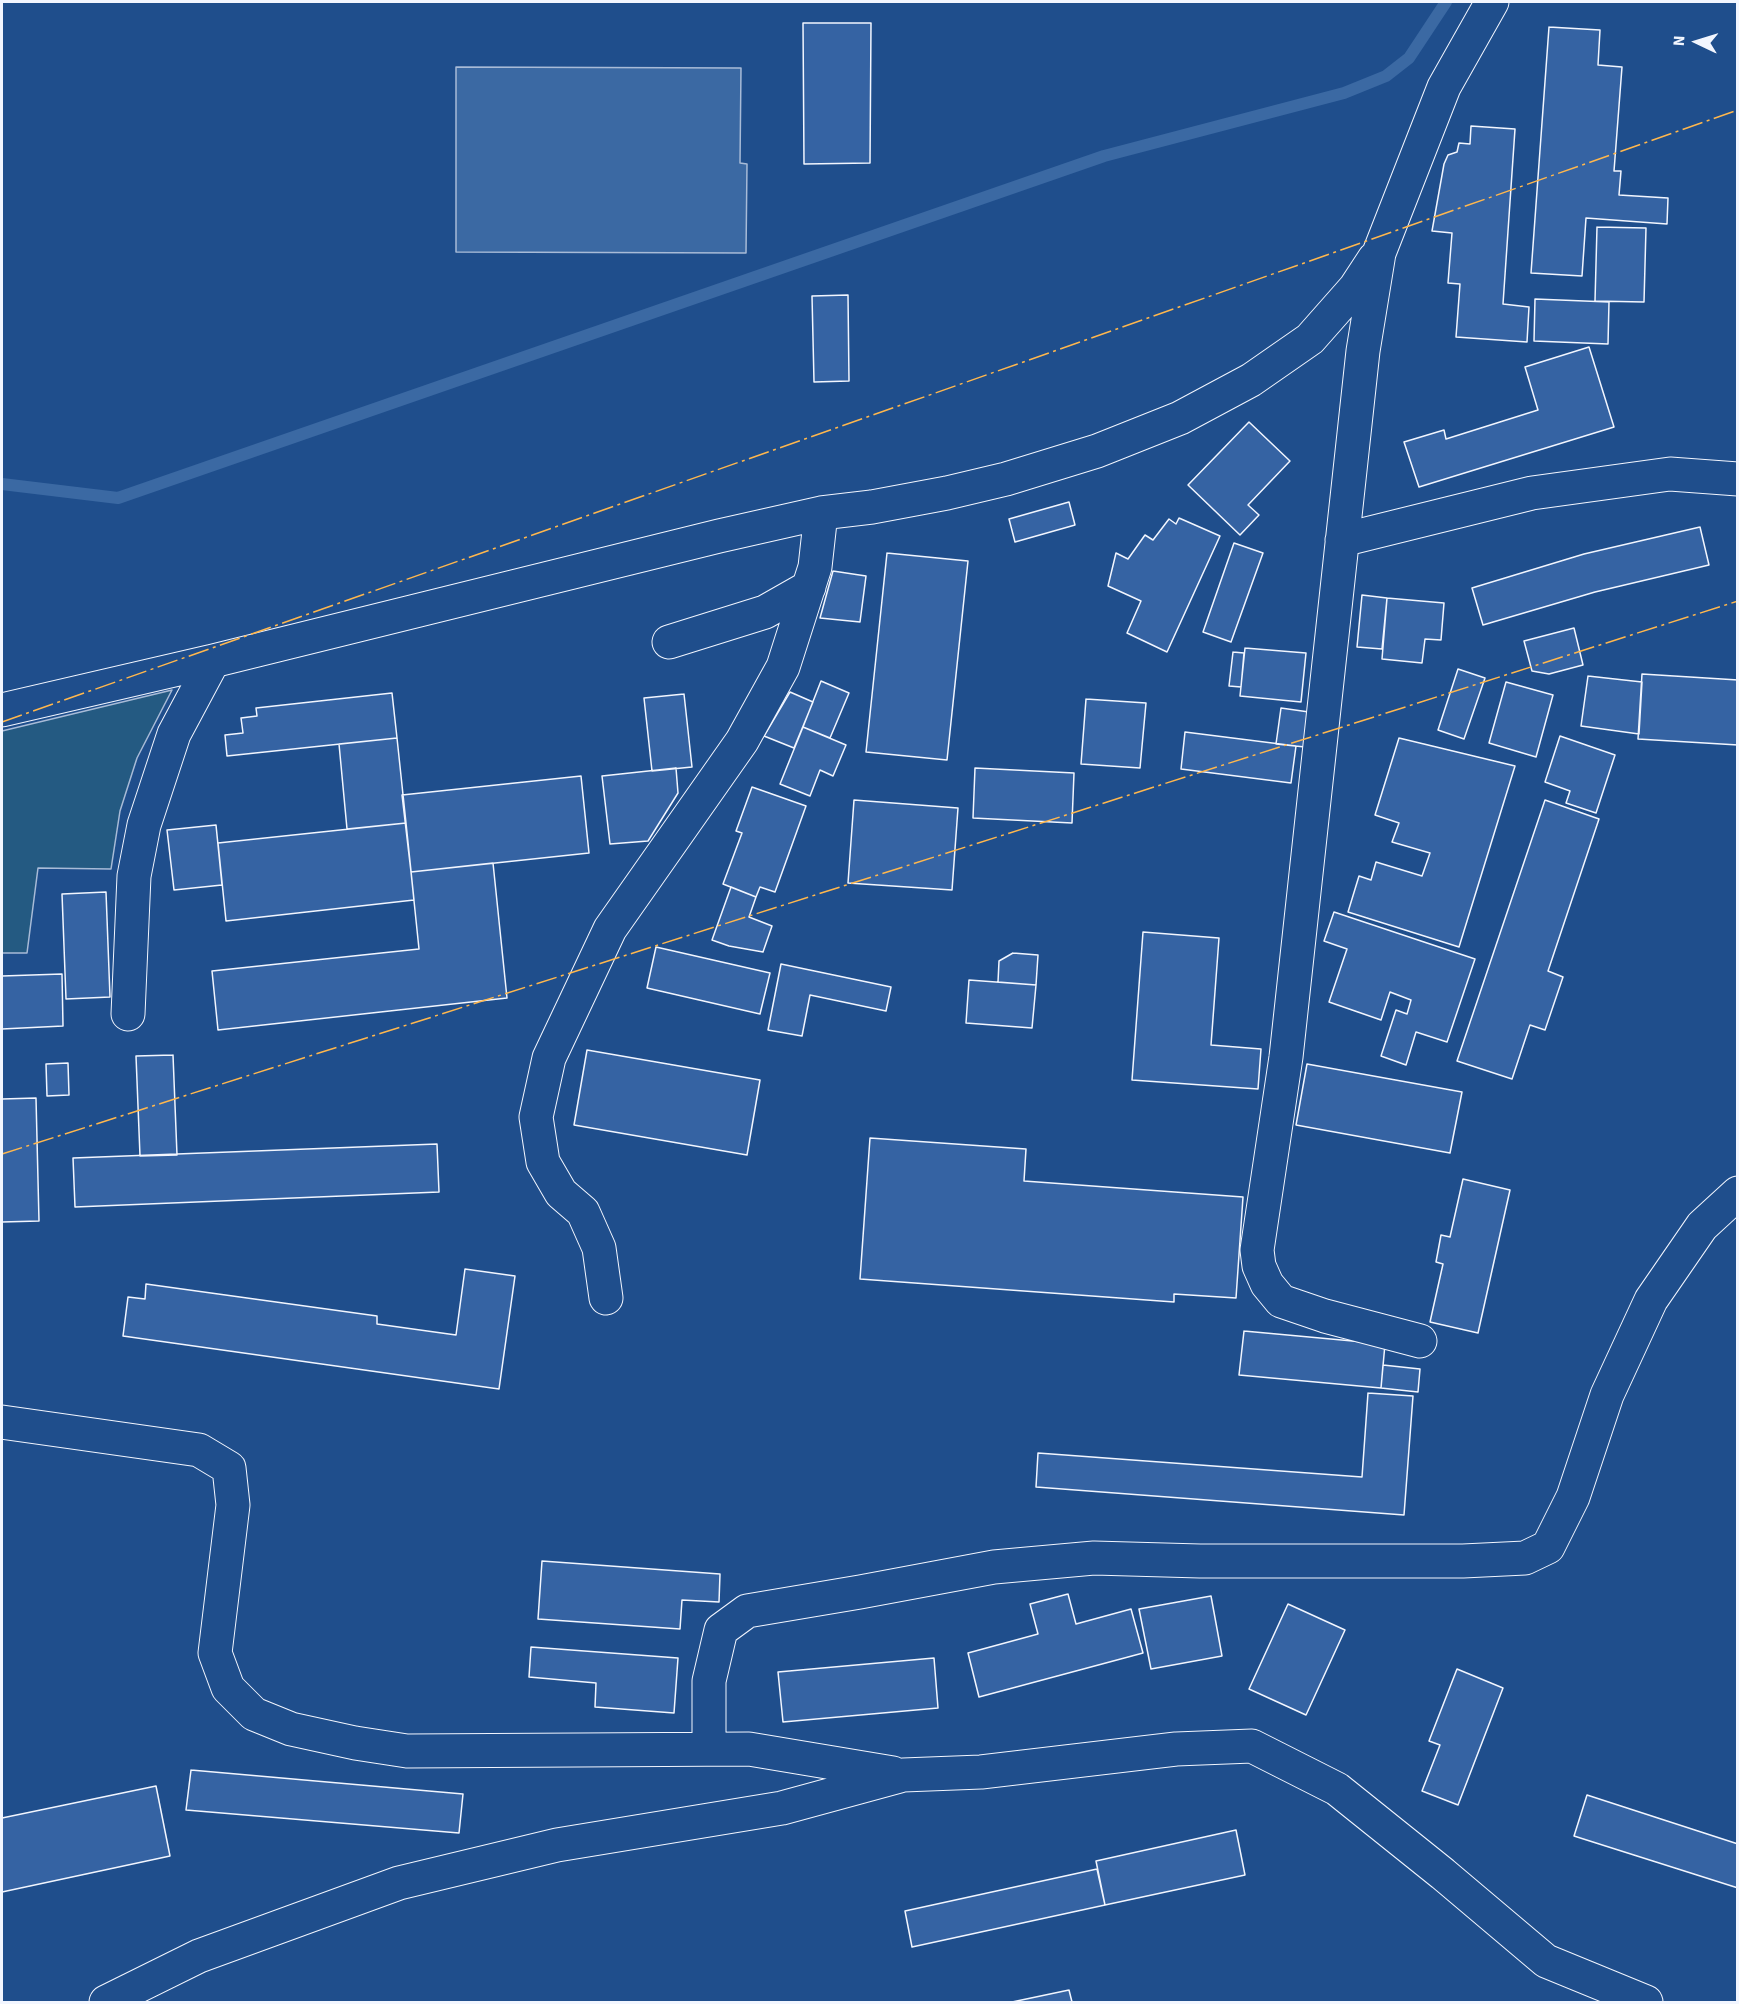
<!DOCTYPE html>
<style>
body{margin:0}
#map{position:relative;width:1739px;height:2004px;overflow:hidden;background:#1f4e8c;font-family:"Source Sans 3",sans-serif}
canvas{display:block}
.frame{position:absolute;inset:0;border:3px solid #f2f6ff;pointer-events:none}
.north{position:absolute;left:1667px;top:12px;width:60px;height:60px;-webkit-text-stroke:4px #1f4e8c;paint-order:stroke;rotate:274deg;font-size:16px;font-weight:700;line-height:24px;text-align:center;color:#f2f6ff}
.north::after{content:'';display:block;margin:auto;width:21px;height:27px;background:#f2f6ff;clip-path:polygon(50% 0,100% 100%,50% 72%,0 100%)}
</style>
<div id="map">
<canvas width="1739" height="2004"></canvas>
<div class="frame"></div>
<div class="north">N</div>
</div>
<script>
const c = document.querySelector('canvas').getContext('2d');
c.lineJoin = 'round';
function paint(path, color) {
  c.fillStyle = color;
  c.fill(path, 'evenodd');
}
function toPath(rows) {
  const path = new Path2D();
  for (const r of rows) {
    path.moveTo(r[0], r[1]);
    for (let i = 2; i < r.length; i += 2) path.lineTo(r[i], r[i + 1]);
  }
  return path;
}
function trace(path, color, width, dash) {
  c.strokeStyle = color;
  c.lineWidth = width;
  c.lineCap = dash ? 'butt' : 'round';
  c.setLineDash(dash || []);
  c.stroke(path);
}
const green = toPath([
 [172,690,137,758,120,811,111,869,38,868,27,953,2,953,2,731,172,690]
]);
const water = toPath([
 [456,67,741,68,740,163,747,164,746,253,456,252,456,67]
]);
const stream = toPath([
 [2,484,118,498,1104,156,1344,93,1386,76,1409,58,1446,2]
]);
const building = toPath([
 [803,23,871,23,870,163,804,164,803,23],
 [1549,27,1600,30,1598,65,1622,67,1614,171,1621,171,1619,195,1668,198,1667,224,1586,218,1582,276,1531,273,1549,27],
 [1471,126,1515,129,1503,304,1529,307,1527,342,1456,337,1460,284,1448,283,1452,233,1432,231,1444,164,1448,155,1457,152,1459,143,1470,144,1471,126],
 [1597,227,1646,228,1644,302,1595,301,1597,227],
 [848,295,849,381,814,382,812,296,848,295],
 [1535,299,1609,302,1608,344,1534,341,1535,299],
 [1589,347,1614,427,1419,487,1404,442,1444,430,1446,439,1538,410,1525,367,1589,347],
 [1249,422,1290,461,1248,505,1259,515,1240,535,1188,485,1249,422],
 [1069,502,1075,525,1015,542,1009,519,1069,502],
 [1179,518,1220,536,1167,652,1127,633,1141,601,1108,586,1116,553,1128,559,1145,535,1153,540,1169,519,1176,524,1179,518],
 [1700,527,1709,565,1595,592,1483,625,1472,588,1584,554,1700,527],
 [1234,543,1263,553,1231,642,1203,632,1234,543],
 [887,553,968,561,947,760,866,752,887,553],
 [833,571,866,576,860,622,820,618,833,571],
 [1362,595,1387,598,1382,649,1357,647,1362,595],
 [1387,598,1444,603,1441,640,1425,639,1422,663,1382,659,1387,598],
 [1574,628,1583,665,1549,674,1532,671,1524,641,1574,628],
 [1245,648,1306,653,1301,702,1240,696,1245,648],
 [1233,652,1244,653,1241,687,1229,686,1233,652],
 [1458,669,1485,678,1464,739,1438,730,1458,669],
 [1642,674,1738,680,1738,745,1638,739,1642,674],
 [1588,676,1642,682,1639,734,1581,726,1588,676],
 [821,681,849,693,830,738,803,727,821,681],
 [1506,682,1553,695,1536,757,1489,743,1506,682],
 [790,692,813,702,794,748,764,736,790,692],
 [392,693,397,738,227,756,225,735,243,733,241,718,257,716,256,708,392,693],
 [684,694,692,767,652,771,644,698,684,694],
 [1086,699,1146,703,1140,768,1081,764,1086,699],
 [1281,708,1309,712,1305,747,1276,744,1281,708],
 [803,727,846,745,833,776,820,770,810,796,780,784,803,727],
 [1185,732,1296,746,1291,783,1181,769,1185,732],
 [1560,736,1615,755,1596,813,1566,803,1570,791,1545,782,1560,736],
 [397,738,406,823,347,829,339,744,397,738],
 [1399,738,1515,766,1459,947,1348,912,1359,876,1371,880,1376,862,1422,876,1430,853,1392,842,1399,823,1375,815,1399,738],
 [676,768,678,793,648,841,610,844,602,776,676,768],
 [975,768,1074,773,1072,823,973,818,975,768],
 [581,776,589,853,411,872,402,795,581,776],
 [752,787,806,806,775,892,760,887,756,897,723,884,742,833,736,831,752,787],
 [854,800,958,808,952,890,848,883,854,800],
 [1545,800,1599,819,1548,971,1563,977,1545,1030,1530,1025,1512,1079,1457,1061,1545,800],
 [406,823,414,900,226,921,218,843,406,823],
 [216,825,222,885,174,890,167,830,216,825],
 [493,863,507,998,218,1030,212,971,419,949,411,872,493,863],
 [731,887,756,897,749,917,772,926,763,952,729,946,712,940,731,887],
 [106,892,110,997,66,999,62,894,106,892],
 [1334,912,1475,959,1447,1042,1416,1032,1406,1065,1381,1056,1396,1010,1407,1014,1411,1000,1390,992,1381,1020,1329,1002,1347,949,1324,941,1334,912],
 [1143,932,1219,938,1211,1045,1261,1049,1258,1089,1132,1080,1143,932],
 [656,947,770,973,760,1014,647,988,656,947],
 [1013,953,1038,955,1036,985,998,982,999,961,1013,953],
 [781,964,891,987,886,1011,810,995,802,1036,768,1030,781,964],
 [62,974,63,1026,2,1029,2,976,62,974],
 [969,980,1036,985,1032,1028,966,1023,969,980],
 [587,1050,760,1080,747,1155,574,1125,587,1050],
 [173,1055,177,1155,140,1156,136,1056,173,1055],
 [68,1063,69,1095,47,1096,46,1064,68,1063],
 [1307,1064,1462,1092,1450,1153,1296,1125,1307,1064],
 [36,1098,39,1221,2,1222,2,1099,36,1098],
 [870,1138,1026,1149,1024,1181,1243,1197,1236,1298,1174,1294,1174,1302,860,1279,870,1138],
 [437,1144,439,1192,75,1207,73,1158,437,1144],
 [1463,1179,1510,1190,1478,1333,1430,1322,1443,1264,1436,1262,1441,1235,1450,1237,1463,1179],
 [465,1269,515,1276,499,1389,123,1336,128,1297,145,1299,146,1284,377,1316,377,1324,456,1335,465,1269],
 [1244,1331,1385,1344,1381,1388,1239,1375,1244,1331],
 [1383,1365,1420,1369,1418,1392,1381,1388,1383,1365],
 [1368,1393,1413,1396,1404,1515,1036,1487,1038,1453,1362,1477,1368,1393],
 [542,1561,720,1574,719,1602,682,1600,680,1629,538,1619,542,1561],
 [1068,1594,1076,1624,1131,1609,1143,1653,979,1697,968,1653,1038,1634,1030,1604,1068,1594],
 [1211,1596,1222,1656,1151,1669,1139,1609,1211,1596],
 [1288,1604,1345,1630,1306,1715,1249,1689,1288,1604],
 [531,1647,678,1658,674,1713,595,1707,596,1683,529,1677,531,1647],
 [934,1658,938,1708,783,1722,778,1672,934,1658],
 [1457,1669,1503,1688,1458,1805,1422,1791,1440,1745,1429,1741,1457,1669],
 [191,1770,463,1794,459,1833,186,1810,191,1770],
 [156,1786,170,1856,2,1892,2,1818,156,1786],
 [1587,1795,1738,1844,1738,1888,1574,1836,1587,1795],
 [1236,1830,1245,1875,1105,1905,1096,1861,1236,1830],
 [1097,1869,1105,1905,912,1947,905,1911,1097,1869],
 [1069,1990,1072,2002,1012,2002,1069,1990]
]);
const minor = toPath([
 [1342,540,1532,493,1670,474,1738,479],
 [669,642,765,612,809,587],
 [2,710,213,661,719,536,821,513,872,507,947,493,1006,479,1097,451,1180,418,1251,380,1310,339,1355,288,1374,259],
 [128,1014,134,876,144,825,174,734,213,661],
 [606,1298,599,1248,583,1212,561,1193,543,1162,536,1117,549,1058,610,929,742,741,783,667,815,567,821,513],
 [1420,1341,1325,1316,1281,1301,1267,1284,1259,1266,1257,1250,1286,1057,1363,351,1379,253,1444,87,1492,2],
 [2,1422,199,1450,229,1468,233,1505,215,1653,228,1688,254,1714,291,1729,355,1743,407,1751,749,1749,893,1773],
 [709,1749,709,1681,721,1630,747,1611,860,1592,994,1567,1094,1558,1200,1561,1463,1561,1525,1558,1548,1547,1573,1497,1607,1395,1651,1300,1702,1226,1738,1193],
 [106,2002,199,1956,399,1883,557,1845,782,1808,903,1775,981,1772,1176,1749,1252,1746,1337,1789,1443,1874,1546,1961,1646,2002]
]);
const power = toPath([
 [2,722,1738,110],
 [2,1154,1738,601]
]);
paint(green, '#245a82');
trace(green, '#a8bbd7', 1.5);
paint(water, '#3b69a3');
trace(water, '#a8bbd7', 1.5);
trace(stream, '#3b69a3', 12);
paint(building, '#3563a3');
trace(building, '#f2f6ff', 1.5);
trace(minor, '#f2f6ff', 35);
trace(minor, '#1f4e8c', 33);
trace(power, '#ffb74d', 1.5, [21, 4.5, 3, 4.5]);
</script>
